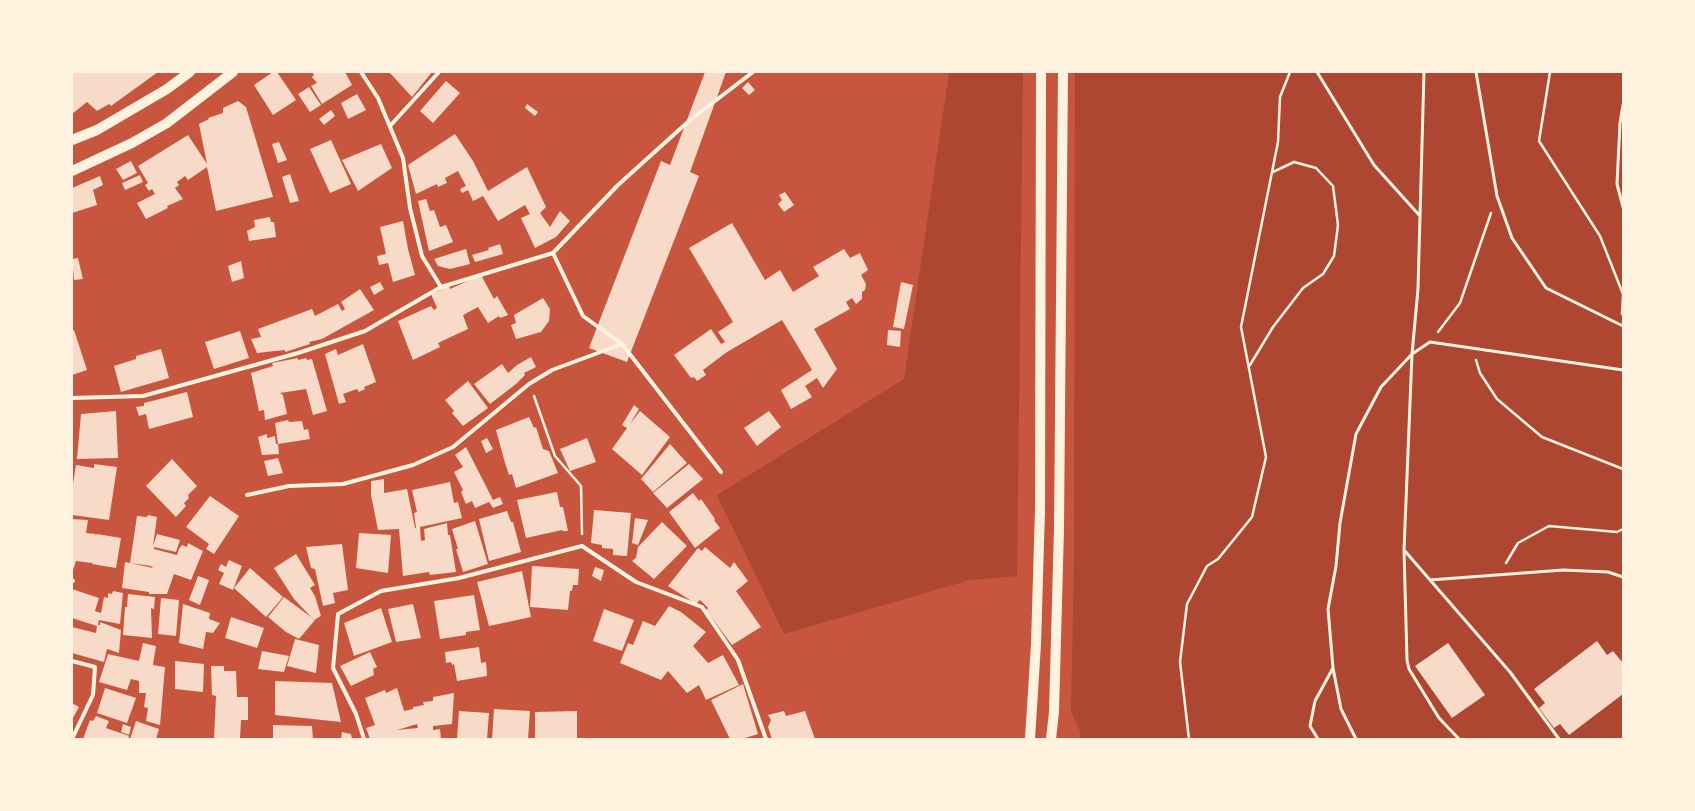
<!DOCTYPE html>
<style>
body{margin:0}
#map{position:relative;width:1695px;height:811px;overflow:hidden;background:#c8553d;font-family:"Golos Text",sans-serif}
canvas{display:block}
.frame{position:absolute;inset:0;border:73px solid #fff3e0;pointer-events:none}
</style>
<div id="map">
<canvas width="1695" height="811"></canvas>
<div class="frame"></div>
</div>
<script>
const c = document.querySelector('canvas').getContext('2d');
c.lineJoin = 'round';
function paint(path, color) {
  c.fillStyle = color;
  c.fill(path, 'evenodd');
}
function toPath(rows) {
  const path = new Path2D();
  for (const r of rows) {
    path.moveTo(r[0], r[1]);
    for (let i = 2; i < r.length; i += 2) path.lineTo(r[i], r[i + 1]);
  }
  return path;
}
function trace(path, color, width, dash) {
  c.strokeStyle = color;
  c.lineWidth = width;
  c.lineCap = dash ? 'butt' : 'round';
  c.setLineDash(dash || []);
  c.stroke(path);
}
const green = toPath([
 [949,72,1023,72,1017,576,970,580,784,634,717,495,904,379],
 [1075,72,1623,72,1623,739,1080,739,1080,731,1071,712,1074,559]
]);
const building = toPath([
 [72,72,158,72,111,106,109,104,97,111,87,102,72,114],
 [273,72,277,72,296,100,273,115,254,85],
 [312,72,345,72,352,85,322,104,311,86,317,83,312,77,314,75],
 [389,72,432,72,412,97],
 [705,72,726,72,690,172,699,176,627,362,589,348,661,161,670,165],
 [446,81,460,93,433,123,420,111],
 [748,82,755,90,749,95,742,88],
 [309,87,321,105,310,112,298,94],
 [357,94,366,110,348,119,341,103],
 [238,101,246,107,273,197,216,211,207,167,188,180,185,176,177,182,179,185,175,188,183,199,167,206,168,208,146,219,137,203,155,194,152,189,149,191,145,185,148,183,138,166,188,135,207,164,199,124,209,119,208,118,223,113,223,108],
 [527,104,538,112,535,116,525,108],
 [331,110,335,116,324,125,319,119],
 [455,134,473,161,488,191,527,167,546,207,540,213,550,227,560,211,570,221,556,237,535,248,521,218,530,214,525,205,498,221,483,196,473,201,468,190,462,193,460,189,466,186,458,171,445,178,447,183,438,187,437,184,416,194,408,165],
 [331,140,351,184,330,193,310,149],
 [279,142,287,160,278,163,272,144],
 [381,144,392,168,358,191,342,160],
 [131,161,137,173,123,180,116,169],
 [290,174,299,201,290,203,282,177],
 [140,175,143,182,125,190,122,183],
 [100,176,103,185,93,190,97,205,72,213,72,188],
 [785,192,794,205,784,212,778,204,782,200,779,195],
 [426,199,430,211,434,210,440,227,446,225,453,242,429,251,418,201],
 [270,217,271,222,274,222,276,237,249,241,247,231,255,227,254,220],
 [403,221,408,249,415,275,393,282,388,263,379,265,377,256,386,254,380,227],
 [732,223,765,280,780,270,793,292,819,276,813,267,844,249,850,258,860,253,868,270,861,275,866,284,865,290,862,292,862,299,856,304,852,298,846,302,850,309,814,329,837,369,823,388,817,378,805,386,812,397,791,409,781,390,812,370,782,320,727,352,703,370,706,375,697,381,694,377,691,378,674,355,711,329,721,344,725,342,718,332,733,322,689,248],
 [500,244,503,254,475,262,472,255,489,250,488,248],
 [466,249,470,264,450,269,438,266,434,259],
 [78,258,83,279,74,280,72,259],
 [241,261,244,278,232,282,228,266],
 [481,275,494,299,497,296,508,315,500,318,499,316,488,323,478,307,463,315,468,329,438,343,440,347,413,360,398,321,431,306,434,310,437,308,431,294,441,290,440,289,449,284,450,289],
 [380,282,384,289,374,295,370,287],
 [901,282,913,285,904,329,893,327],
 [360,289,374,310,322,339,309,342,310,344,285,352,285,350,257,353,251,339,261,337,258,329,312,309,315,316,338,304,342,311,345,309,341,302],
 [543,298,550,309,549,321,541,332,516,339,511,325,516,323,514,315],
 [74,330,87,370,72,375,72,331],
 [888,330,901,331,900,347,887,345],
 [240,331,249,358,214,369,205,342],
 [363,344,376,382,364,387,365,389,359,392,357,389,343,394,346,402,339,404,325,354,336,349,338,355],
 [161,349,169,378,121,392,114,366,136,359,136,356],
 [531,357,536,367,524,373,525,375,516,384,490,404,474,384,502,364,508,373,517,365],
 [298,358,298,360,306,358,307,360,312,359,327,411,313,415,306,389,280,393,283,395,287,414,265,420,264,410,259,411,251,373,273,366,272,363],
 [468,381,488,408,463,426,452,413,454,411,445,400],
 [187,392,193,417,149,429,146,414,139,416,136,407,144,406,144,403],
 [634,405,639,409,630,424,640,411,670,437,642,475,612,449,627,428,622,425],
 [116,411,118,458,77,459,81,414],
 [769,411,781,427,757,446,744,428],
 [529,417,534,428,536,427,543,449,549,451,558,473,516,488,512,474,509,475,505,463,496,430],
 [288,420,289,422,302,421,304,430,308,429,310,439,278,444,275,423],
 [267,434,267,438,275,436,276,444,278,444,279,454,262,455,258,437],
 [487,438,493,449,486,453,481,441],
 [587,438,596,462,570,471,560,449],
 [670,444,687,463,653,492,641,479],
 [466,447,493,500,500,497,503,504,493,508,489,502,475,508,472,501,466,504,461,492,463,490,454,472,463,467,455,455],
 [278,458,283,473,268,476,264,461],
 [172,459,197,486,188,495,189,498,184,503,186,506,176,517,146,486],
 [94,464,117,467,109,520,72,515,72,490,76,465,94,468],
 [689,464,703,479,667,508,653,493],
 [384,479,384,493,407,489,415,528,416,528,414,513,417,512,412,490,450,482,454,503,458,502,462,518,420,527,421,541,425,540,424,529,447,523,448,535,450,535,456,572,430,575,429,572,403,576,399,529,378,530,371,495,371,481],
 [557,492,560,507,563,507,568,531,563,531,562,530,526,538,517,500],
 [693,493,699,501,701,499,715,519,714,520,720,528,695,548,669,512],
 [210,496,239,516,214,554,206,549,209,544,186,527],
 [594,510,631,513,627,556,613,555,613,549,602,548,602,545,591,543],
 [507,511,511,522,513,522,521,552,489,561,479,519],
 [148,515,157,517,153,546,157,534,180,540,176,552,154,547,154,549,177,555,179,549,182,545,187,547,188,543,203,551,191,580,174,574,167,594,149,594,149,592,122,588,125,562,153,568,151,566,130,563,137,516,147,517],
 [635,518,648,520,638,545,632,543],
 [72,519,88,520,86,533,96,534,95,536,97,534,121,538,116,568,92,564,91,561,91,563,76,561,72,573],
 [475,521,488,564,463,572,456,549,458,549,452,529],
 [662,522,687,546,654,579,632,561,636,558,638,547],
 [359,533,391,535,388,573,356,568],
 [342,544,348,590,333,593,335,603,323,606,315,569,311,568,306,547],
 [705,547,730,568,734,562,748,581,736,591,761,627,732,645,706,610,708,608,700,600,696,604,668,586,698,548,702,551],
 [296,554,315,585,310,588,315,596,321,616,314,620,294,599,274,568],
 [229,560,242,566,233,590,219,584,224,573,218,570,221,564,226,567],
 [532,566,579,569,578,585,573,585,572,591,570,591,568,610,530,607],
 [595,567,604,570,601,581,592,576],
 [250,568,283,597,266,617,234,588],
 [522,571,531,617,489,626,477,582],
 [198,576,209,580,200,605,189,600],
 [72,589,99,598,95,611,101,613,104,597,108,598,108,593,112,594,113,591,123,593,120,624,99,620,98,625,100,625,100,622,121,630,119,653,107,649,104,662,72,653,72,627,96,633,97,626,72,618],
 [128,594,155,597,154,609,151,608,152,638,123,635,125,607,127,607],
 [474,595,480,630,466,632,466,635,440,639,434,601],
 [284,597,315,620,299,639,286,632,268,617],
 [161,598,179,600,176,636,158,634],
 [183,604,210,613,209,619,220,623,213,633,206,632,203,649,179,643],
 [413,604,421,638,396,642,388,609],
 [669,606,681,612,706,632,693,646,708,663,723,655,739,685,706,700,699,685,687,693,668,671,661,680,620,663,628,643,633,645,643,621,655,626],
 [381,608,392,642,354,656,344,623],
 [604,609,634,620,622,651,593,641],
 [231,617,264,628,257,648,225,638],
 [295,639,319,645,316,673,287,666],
 [1597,641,1607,655,1613,651,1623,663,1623,694,1569,735,1560,724,1554,728,1539,708,1545,703,1534,689],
 [143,643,156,646,153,665,165,667,160,725,146,721,148,708,144,707,146,693,139,693,139,681,131,679,127,690,99,682,108,654,139,661],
 [1448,643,1485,695,1452,718,1415,666],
 [479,647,481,663,486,662,487,676,457,681,454,664,452,665,451,662,446,663,445,652],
 [262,651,289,656,284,672,258,669],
 [370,652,377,667,373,669,374,675,351,686,340,666],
 [175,661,204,664,203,692,175,689],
 [211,666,224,666,224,671,236,671,237,697,248,697,248,720,241,720,240,739,214,739,216,696,212,695],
 [275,681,332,683,341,722,275,715],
 [743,684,758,734,742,739,730,739,711,700],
 [105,688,136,698,127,723,97,713],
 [397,688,404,711,413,709,413,707,424,705,423,702,433,701,433,697,454,693,452,724,433,726,433,730,440,729,441,739,370,739,366,728,375,725,365,698,385,690,386,693],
 [417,724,418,728,397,730],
 [72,703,79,707,72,720],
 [494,709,530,711,528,739,492,739],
 [459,711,489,713,487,739,457,739],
 [577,711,577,739,535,739,535,712],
 [784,711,786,716,805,711,815,739,772,739,768,727,771,720,768,715],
 [96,716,109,721,106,728,129,736,128,739,83,739,90,720,93,721],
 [136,721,159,729,156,739,130,739],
 [123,724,131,727,129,735,121,732],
 [273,725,312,726,313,739,273,739],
 [342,732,351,734,352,739,341,739]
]);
const path = toPath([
 [1550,72,1539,141,1600,236,1623,294],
 [1622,314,1623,295],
 [1438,332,1460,303,1491,213],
 [1476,360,1480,373,1497,399,1542,437,1623,469],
 [1250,365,1273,327,1303,288,1323,274,1334,256,1338,225,1333,186,1316,168,1294,162,1273,172],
 [534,396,555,456,581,486,582,534],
 [1506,563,1518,543,1549,526,1617,532,1623,529],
 [1189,739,1180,662,1187,604,1207,566,1218,559,1252,517,1266,457,1241,327,1278,142,1280,97,1290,72]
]);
const service = toPath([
 [1317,72,1374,165,1420,216],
 [1424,72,1418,289,1412,354,1404,550,1407,660,1409,669,1439,718,1459,739],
 [1476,72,1497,196,1512,238,1546,288,1623,326],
 [1623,105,1620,123,1617,184,1623,207],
 [1404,550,1510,672,1559,739],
 [1430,580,1563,570,1608,572,1623,577],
 [1333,668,1341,709,1356,739],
 [1318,739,1310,726,1315,701,1333,668,1328,609,1336,566,1340,523,1356,434,1381,387,1412,354,1430,342,1623,370]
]);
const minor = toPath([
 [361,72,378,98,403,158,410,208,422,256,441,287],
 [390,126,439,72],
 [553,253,583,316,622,344,721,472],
 [72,398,143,396,298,353,365,331,441,287,553,253,618,185,690,120,753,72],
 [247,495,289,486,343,484,413,465,453,447,529,384,552,370,622,344],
 [72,580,73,581],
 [72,661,95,667,93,695,72,739],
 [364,739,356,714,333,668,338,614,381,591,459,578,582,546,636,582,702,607,738,660,766,739]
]);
const primary = toPath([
 [72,140,97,130,167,89,190,72],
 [72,171,132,143,167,123,233,72],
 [1030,739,1036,644,1040,510,1041,72],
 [1051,739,1054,712,1059,528,1063,72]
]);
paint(green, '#ae4732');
paint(building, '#f7dbc8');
trace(path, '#fff3e0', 2.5);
trace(service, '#fff3e0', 3);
trace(minor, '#fff3e0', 4);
trace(primary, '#fff3e0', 10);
</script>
